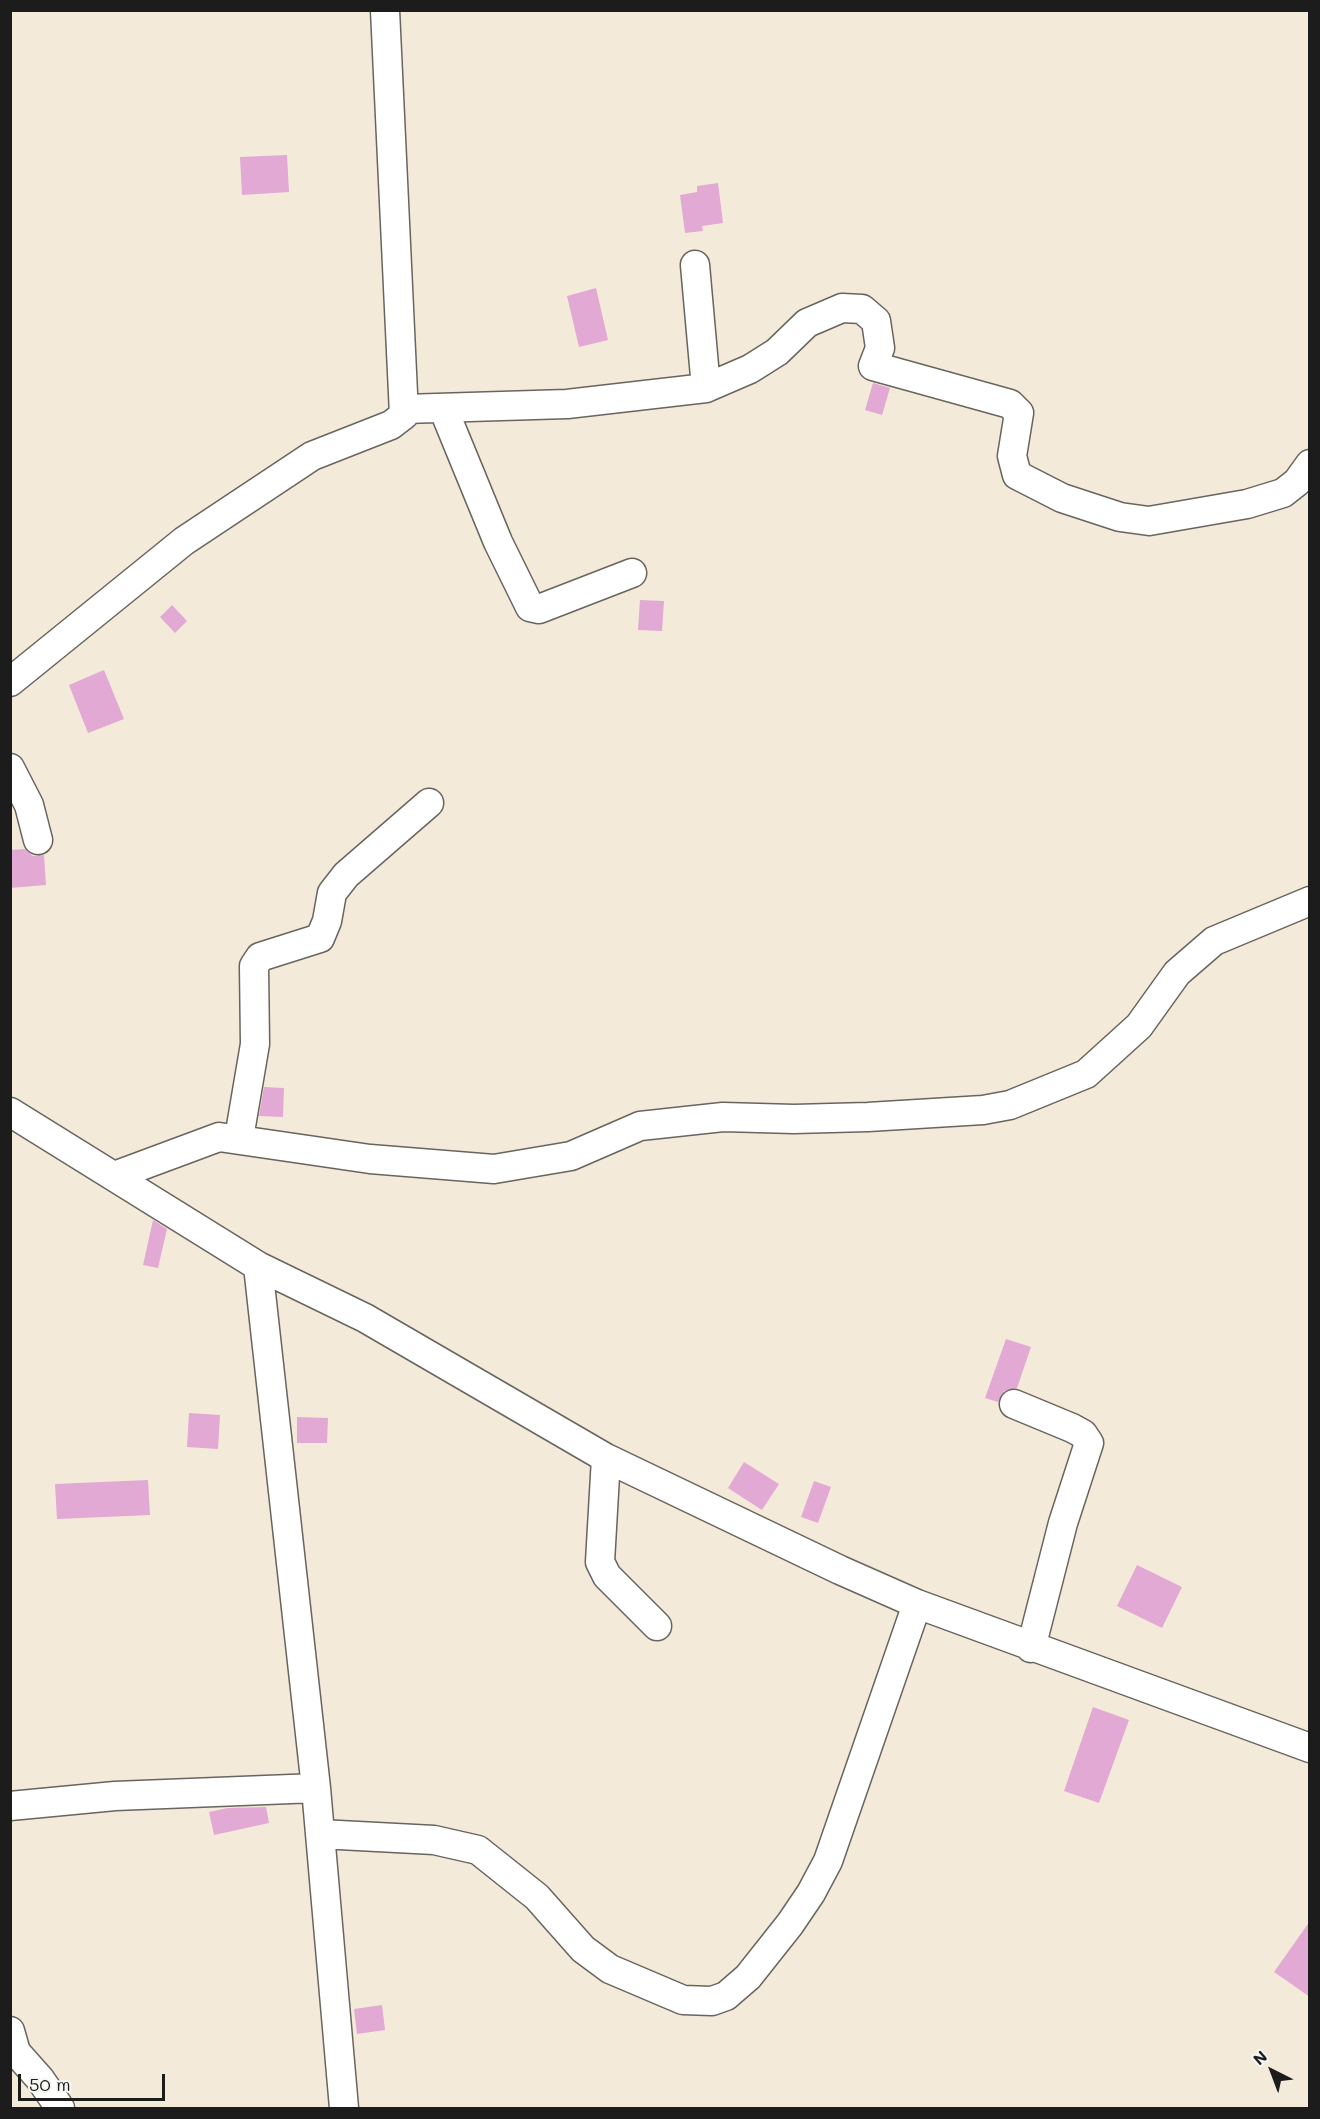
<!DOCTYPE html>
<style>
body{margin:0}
#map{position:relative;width:1320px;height:2119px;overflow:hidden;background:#f4eada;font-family:Mali,sans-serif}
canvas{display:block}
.frame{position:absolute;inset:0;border:12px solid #1c1c1c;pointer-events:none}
.north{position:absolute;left:1242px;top:2041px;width:60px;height:60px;-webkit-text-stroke:4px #f6f6f2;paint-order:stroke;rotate:318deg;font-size:16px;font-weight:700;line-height:24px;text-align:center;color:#1c1c1c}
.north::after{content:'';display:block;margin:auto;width:21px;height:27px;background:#1c1c1c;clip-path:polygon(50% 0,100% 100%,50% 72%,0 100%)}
.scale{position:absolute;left:18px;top:2074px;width:147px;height:27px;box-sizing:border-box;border:3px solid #1c1c1c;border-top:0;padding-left:8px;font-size:18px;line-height:21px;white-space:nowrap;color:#1c1c1c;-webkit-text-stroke:4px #f6f6f2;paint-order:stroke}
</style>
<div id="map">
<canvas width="1320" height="2119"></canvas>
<div class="frame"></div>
<div class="north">N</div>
<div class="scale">50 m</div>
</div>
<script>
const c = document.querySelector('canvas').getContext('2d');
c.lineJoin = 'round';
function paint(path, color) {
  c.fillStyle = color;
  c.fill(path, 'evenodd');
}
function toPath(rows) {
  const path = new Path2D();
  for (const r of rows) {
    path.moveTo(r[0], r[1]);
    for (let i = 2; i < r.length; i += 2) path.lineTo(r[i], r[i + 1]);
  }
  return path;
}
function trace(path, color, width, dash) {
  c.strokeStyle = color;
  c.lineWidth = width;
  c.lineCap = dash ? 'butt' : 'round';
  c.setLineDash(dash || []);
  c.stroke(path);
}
const building = toPath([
 [287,155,289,192,242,195,240,157],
 [718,183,723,223,702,226,703,231,685,233,680,195,697,192,697,186],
 [596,288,608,340,579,347,567,296],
 [873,383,890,388,882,415,865,410],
 [640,600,664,601,662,631,638,630],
 [172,605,187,621,175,633,160,617],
 [104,670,124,719,88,733,69,685],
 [25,849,33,856,44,855,46,885,10,888,10,850],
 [264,1087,284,1088,283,1117,259,1116],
 [153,1220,167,1229,158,1268,143,1265],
 [1006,1339,1031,1347,1017,1388,1004,1391,998,1402,985,1398],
 [189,1413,220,1415,218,1449,187,1447],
 [297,1417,328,1418,327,1443,297,1443],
 [744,1462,779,1484,762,1510,728,1488],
 [148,1480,150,1515,57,1519,55,1484],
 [814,1481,831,1487,818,1523,801,1517],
 [1137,1565,1182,1587,1162,1628,1117,1606],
 [1093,1707,1129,1720,1099,1803,1064,1791],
 [266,1807,269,1823,214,1835,209,1812,228,1808],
 [1310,1921,1310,1997,1274,1972],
 [382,2005,385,2030,357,2034,354,2009]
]);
const minor = toPath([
 [695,265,706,388],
 [443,408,498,542,530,607,539,609,632,573],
 [404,409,567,404,706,388,750,369,777,352,807,323,842,308,862,309,876,321,880,348,873,366,1010,404,1019,413,1012,456,1017,475,1062,498,1120,517,1149,521,1247,504,1283,493,1297,482,1310,464],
 [10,682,184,541,312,456,391,425,404,415,385,10],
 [10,768,29,805,38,840],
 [10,1112,258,1266,365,1318,606,1458,840,1570,917,1604,1310,1748],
 [239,1138,255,1044,254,966,260,957,320,938,327,921,332,893,346,875,429,803],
 [114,1176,219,1137,370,1159,494,1169,571,1156,640,1126,723,1117,794,1119,868,1117,983,1110,1010,1105,1086,1074,1139,1026,1177,973,1214,941,1310,901],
 [258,1266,316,1788,344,2108],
 [1014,1404,1072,1428,1083,1434,1089,1443,1063,1523,1031,1648],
 [606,1458,600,1562,607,1576,657,1626],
 [10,1806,115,1796,316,1788],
 [320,1834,434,1840,478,1850,537,1897,583,1949,610,1969,683,2000,712,2001,726,1996,748,1977,790,1924,811,1893,828,1861,917,1604],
 [10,2031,16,2052,40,2079,60,2108]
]);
paint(building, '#e1a9d3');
trace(minor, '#68645e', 31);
trace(minor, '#fff', 28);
</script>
